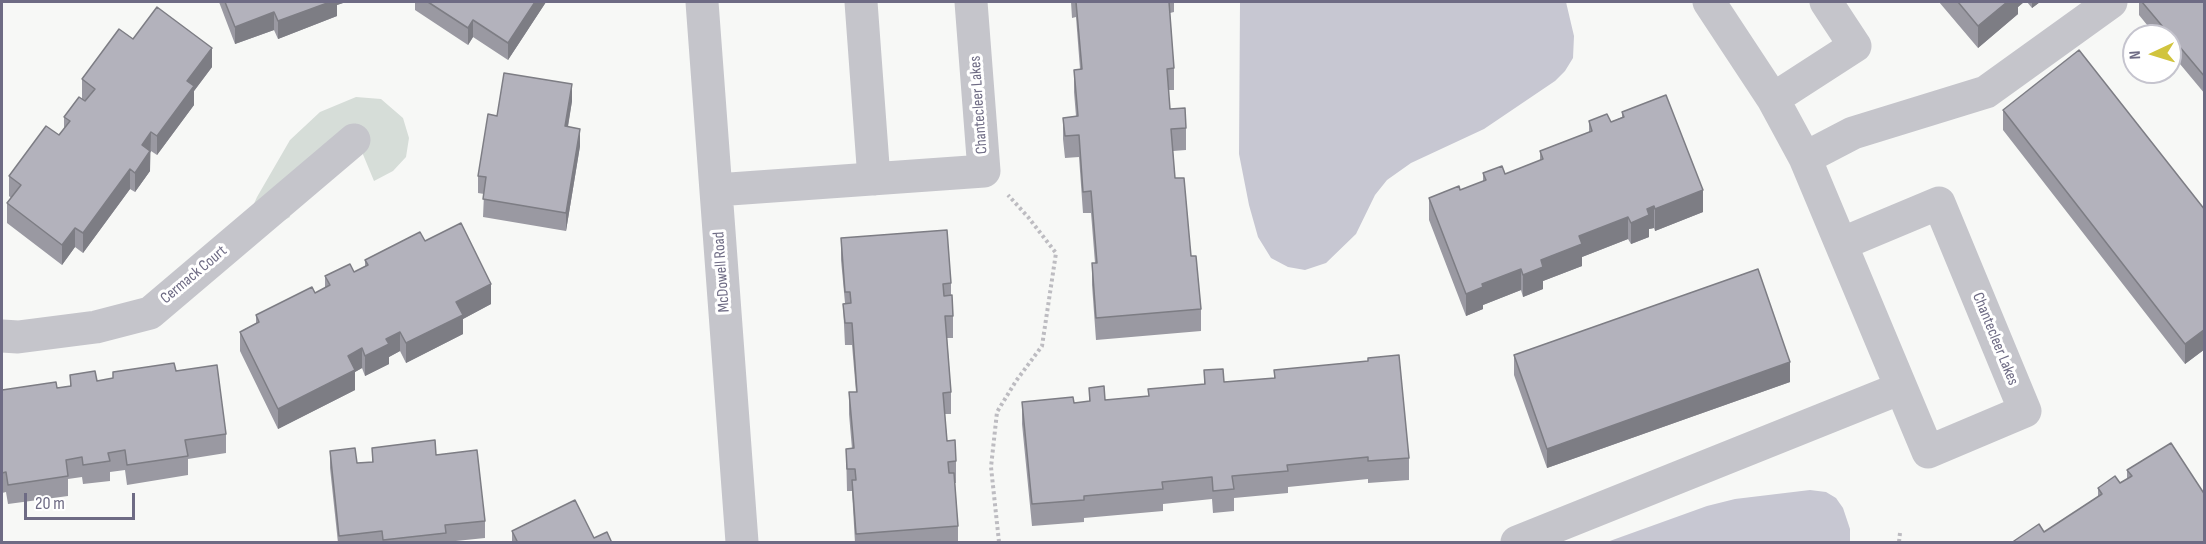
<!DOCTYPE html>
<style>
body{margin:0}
#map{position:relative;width:2206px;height:544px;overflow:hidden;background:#f7f8f6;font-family:"Sofia Sans Condensed",sans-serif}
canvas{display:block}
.frame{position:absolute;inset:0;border:3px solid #6e6b84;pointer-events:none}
.north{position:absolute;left:2122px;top:24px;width:60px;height:60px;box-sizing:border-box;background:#fff;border:2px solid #c5c4ce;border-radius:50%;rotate:266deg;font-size:16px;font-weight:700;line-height:24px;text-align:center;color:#6e6b84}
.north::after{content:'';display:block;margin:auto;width:21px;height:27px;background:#d1c43d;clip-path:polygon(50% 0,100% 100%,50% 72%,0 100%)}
.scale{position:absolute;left:24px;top:493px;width:111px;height:27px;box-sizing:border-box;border:3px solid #6e6b84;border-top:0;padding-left:8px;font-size:18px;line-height:21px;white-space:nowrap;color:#6e6b84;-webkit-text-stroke:4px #fff;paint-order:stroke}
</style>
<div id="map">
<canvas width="2206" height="544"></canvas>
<div class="frame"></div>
<div class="north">N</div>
<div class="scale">20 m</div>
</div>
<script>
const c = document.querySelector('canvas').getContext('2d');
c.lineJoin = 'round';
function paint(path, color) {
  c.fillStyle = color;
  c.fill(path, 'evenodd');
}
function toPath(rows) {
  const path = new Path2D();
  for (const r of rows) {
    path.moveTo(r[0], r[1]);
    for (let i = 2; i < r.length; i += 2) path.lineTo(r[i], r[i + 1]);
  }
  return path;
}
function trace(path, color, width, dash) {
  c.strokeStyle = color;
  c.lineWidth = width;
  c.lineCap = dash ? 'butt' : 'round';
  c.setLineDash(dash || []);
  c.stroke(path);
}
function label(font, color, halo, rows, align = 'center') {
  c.font = font + ' "Sofia Sans Condensed",sans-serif';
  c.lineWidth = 6;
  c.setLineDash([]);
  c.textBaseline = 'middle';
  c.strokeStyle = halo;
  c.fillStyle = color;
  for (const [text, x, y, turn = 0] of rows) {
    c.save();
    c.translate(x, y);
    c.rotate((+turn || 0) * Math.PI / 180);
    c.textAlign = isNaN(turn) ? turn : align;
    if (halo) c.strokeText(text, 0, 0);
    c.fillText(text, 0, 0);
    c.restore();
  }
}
const green = toPath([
 [356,97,381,99,403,118,409,138,406,157,393,171,374,181,362,152,282,197,290,217,261,233,244,226,257,197,290,140,320,112]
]);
const water = toPath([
 [1240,2,1566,2,1574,36,1573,58,1565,71,1555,81,1484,129,1411,163,1387,180,1375,195,1356,234,1326,263,1305,270,1288,267,1271,258,1258,237,1249,205,1239,154],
 [1810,490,1826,492,1836,498,1843,508,1850,529,1850,542,1607,542,1707,506,1735,499]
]);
const path = toPath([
 [999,542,991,467,997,412,1016,381,1042,346,1056,253,1028,217,1008,195],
 [1899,542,1900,533]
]);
const minor = toPath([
 [702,2,742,542],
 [861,2,874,179],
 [1709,2,1773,99,1805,158,1928,452,2025,411,1939,203,1841,244],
 [1773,99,1855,46,1826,2],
 [1805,158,1853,133,1986,92,2111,2],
 [716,190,984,171,971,2],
 [2,336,18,337,96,327,150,313,354,140],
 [1517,542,1901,388]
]);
const wall = toPath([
 [219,2,346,2,337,5,337,16,278,39,274,30,235,44],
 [415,2,546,2,508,60,473,37,468,45,415,10],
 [1071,2,1174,2,1174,12,1170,13,1174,68,1174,90,1168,90,1170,109,1186,128,1186,150,1173,151,1175,178,1201,309,1201,331,1096,340,1092,285,1092,263,1095,263,1091,213,1083,213,1079,157,1065,158,1063,139,1063,118,1076,116,1074,92,1074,70,1080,69,1076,17,1072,18],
 [1939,2,2024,2,2018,7,2018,14,1978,48],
 [2027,2,2040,2,2032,8],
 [2139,2,2205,2,2205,94,2170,52,2170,36,2156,36,2139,15],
 [133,39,212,67,194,91,194,105,157,155,151,151,150,153,150,171,135,192,130,189,83,253,75,247,62,265,7,223,7,203,11,198,9,196,9,176,59,135,64,129,64,117,82,99,82,79],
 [572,101,568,127,580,146,566,231,483,217,484,194,478,193,478,176,497,116],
 [2003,110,2205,210,2205,349,2185,364,2003,130],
 [1622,112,1703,212,1655,231,1654,228,1649,229,1649,237,1631,244,1628,239,1582,257,1582,266,1543,281,1543,289,1523,297,1521,290,1483,305,1483,309,1466,316,1429,220,1429,198,1460,190,1483,182,1483,173,1505,174,1540,161,1540,151,1589,132,1589,121,1611,122,1622,117],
 [841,238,951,283,951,295,953,316,953,338,947,338,951,392,951,414,945,414,947,441,956,461,956,483,955,483,958,526,958,543,855,543,852,491,847,491,846,449,852,449,849,414,849,392,856,392,852,345,845,345,843,304,845,303,841,260],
 [425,241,491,304,463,319,463,334,406,363,400,351,389,357,389,364,365,376,362,368,355,372,355,390,278,429,240,351,240,332,256,323,256,315,315,293,325,288,325,276,354,272,365,266,365,260],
 [1514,355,1790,382,1547,468,1514,375],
 [1204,370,1224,382,1274,378,1274,370,1409,458,1409,480,1368,483,1368,479,1288,487,1288,493,1234,498,1234,511,1213,513,1212,499,1163,504,1163,511,1084,518,1084,522,1032,526,1022,424,1022,402,1074,403,1089,402,1089,388,1105,400,1148,396,1204,384],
 [176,371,226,434,226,453,188,459,188,475,127,485,125,470,110,472,110,481,83,484,82,477,68,479,68,496,8,504,6,492,2,493,2,390,57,388,70,386,70,375,97,381],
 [372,448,436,455,485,521,485,538,446,542,338,543,330,468,330,451,357,463,372,462],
 [2127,470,2205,495,2044,532,2098,497,2098,488,2120,483,2127,479],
 [512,531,594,538,612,543,512,543]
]);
const shadedWall = toPath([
 [330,2,346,2,337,5,337,16,278,39,278,21],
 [535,2,546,2,508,60,508,43],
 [2007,2,2024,2,2018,7,2018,14,1978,48,1978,26],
 [2032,2,2040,2,2032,8],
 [274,12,274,30,235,44,235,27],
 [473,20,473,37,468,45,468,28],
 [212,48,212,67,194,91,194,105,157,155,157,136,187,81],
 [572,84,572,101,565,143,565,126],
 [580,129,580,146,566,231,566,213],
 [151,132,150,171,135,192,135,173,142,145],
 [130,169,130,189,83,253,83,233],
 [1703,190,1703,212,1655,231,1655,209],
 [1654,206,1654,228,1649,229,1649,237,1631,244,1631,223,1647,209],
 [1628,217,1628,239,1582,257,1582,266,1543,281,1543,289,1523,297,1523,275,1541,260,1579,236],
 [75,228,75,247,62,265,62,245],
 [1521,269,1521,290,1483,305,1483,309,1466,316,1466,294,1482,284],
 [491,284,491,304,463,319,463,334,406,363,406,343,456,302],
 [2205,329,2205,349,2185,364,2185,344],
 [400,332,400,351,389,357,389,364,365,376,365,356,386,339],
 [362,348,362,368,355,372,355,390,278,429,278,409,348,356],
 [1790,362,1790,382,1547,468,1547,449]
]);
const building = toPath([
 [225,2,330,2,278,21,274,12,235,27,225,2],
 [428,2,535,2,508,43,473,20,468,28,428,2],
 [1076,2,1169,2,1174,68,1167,69,1170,109,1185,108,1186,128,1171,129,1175,178,1184,178,1191,256,1196,256,1201,309,1096,318,1092,263,1097,263,1091,191,1083,192,1079,135,1065,136,1063,118,1078,116,1074,70,1082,69,1076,2],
 [1958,2,2007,2,1978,26,1958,2],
 [2142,2,2205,2,2205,77,2142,2],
 [157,7,212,48,187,81,194,86,157,136,151,132,142,145,150,151,135,173,130,169,83,233,75,228,62,245,7,203,21,185,9,176,46,126,59,135,70,121,64,117,79,97,85,101,95,89,82,79,119,29,133,39,157,7],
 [2079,50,2205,210,2205,329,2185,344,2003,110,2079,50],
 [504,73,572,84,565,126,580,129,566,213,483,199,486,177,478,176,488,114,497,116,504,73],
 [1666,95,1703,190,1655,209,1654,206,1647,209,1649,215,1631,223,1628,217,1579,236,1582,244,1541,260,1543,267,1523,275,1521,269,1482,284,1483,287,1466,294,1429,198,1459,186,1460,190,1486,180,1483,173,1502,166,1505,174,1543,159,1540,151,1592,131,1589,121,1607,114,1611,122,1624,117,1622,112,1666,95],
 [461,223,491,284,456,302,463,315,406,343,400,332,386,339,389,344,365,356,362,348,348,356,355,370,278,409,240,332,259,322,256,315,312,287,315,293,330,285,325,276,350,264,354,272,368,265,365,260,420,232,425,241,461,223],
 [947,230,951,283,943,284,944,296,952,295,953,316,945,316,951,392,943,393,947,441,955,440,956,461,948,462,949,473,954,473,958,526,856,534,852,480,856,480,855,469,847,469,846,449,854,448,849,392,857,392,852,323,845,323,843,304,851,303,850,292,845,292,841,238,947,230],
 [1758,269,1790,362,1547,449,1514,355,1758,269],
 [1399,355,1409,458,1368,461,1368,457,1287,465,1288,471,1232,476,1234,489,1213,491,1212,477,1162,482,1163,489,1084,496,1084,500,1032,504,1022,402,1073,397,1074,403,1090,401,1089,388,1104,386,1105,400,1149,396,1148,389,1205,384,1204,370,1223,369,1224,382,1275,378,1274,370,1368,361,1368,358,1399,355],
 [174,363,176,371,217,365,226,434,185,440,188,456,127,465,125,450,108,453,110,461,83,465,82,457,66,460,68,476,8,485,6,472,2,473,2,390,56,382,57,388,71,386,70,375,95,371,97,381,113,378,113,372,174,363],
 [435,440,436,455,477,450,485,521,445,525,446,533,383,540,382,531,339,536,330,451,355,448,357,463,373,462,372,448,435,440],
 [2171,443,2205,495,2205,543,2011,543,2039,524,2044,532,2102,494,2098,488,2115,476,2120,483,2132,476,2127,470,2171,443],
 [575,500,594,538,607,532,612,543,518,543,512,531,575,500]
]);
const streetNames = [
 ["Chantecleer Lakes",979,105,-94],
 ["McDowell Road",722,272,-94],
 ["Cermack Court",194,275,-40],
 ["Chantecleer Lakes",1995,339,68]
];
paint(green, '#d6ddd8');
paint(water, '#c7c7d2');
trace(path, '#bdbcc1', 4, [3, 3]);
trace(minor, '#c5c5cb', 33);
paint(wall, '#9a99a2');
paint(shadedWall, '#7d7d84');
paint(building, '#b3b2bc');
trace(building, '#7d7d84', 1.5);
label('16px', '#6e6b84', '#fff', streetNames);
</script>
